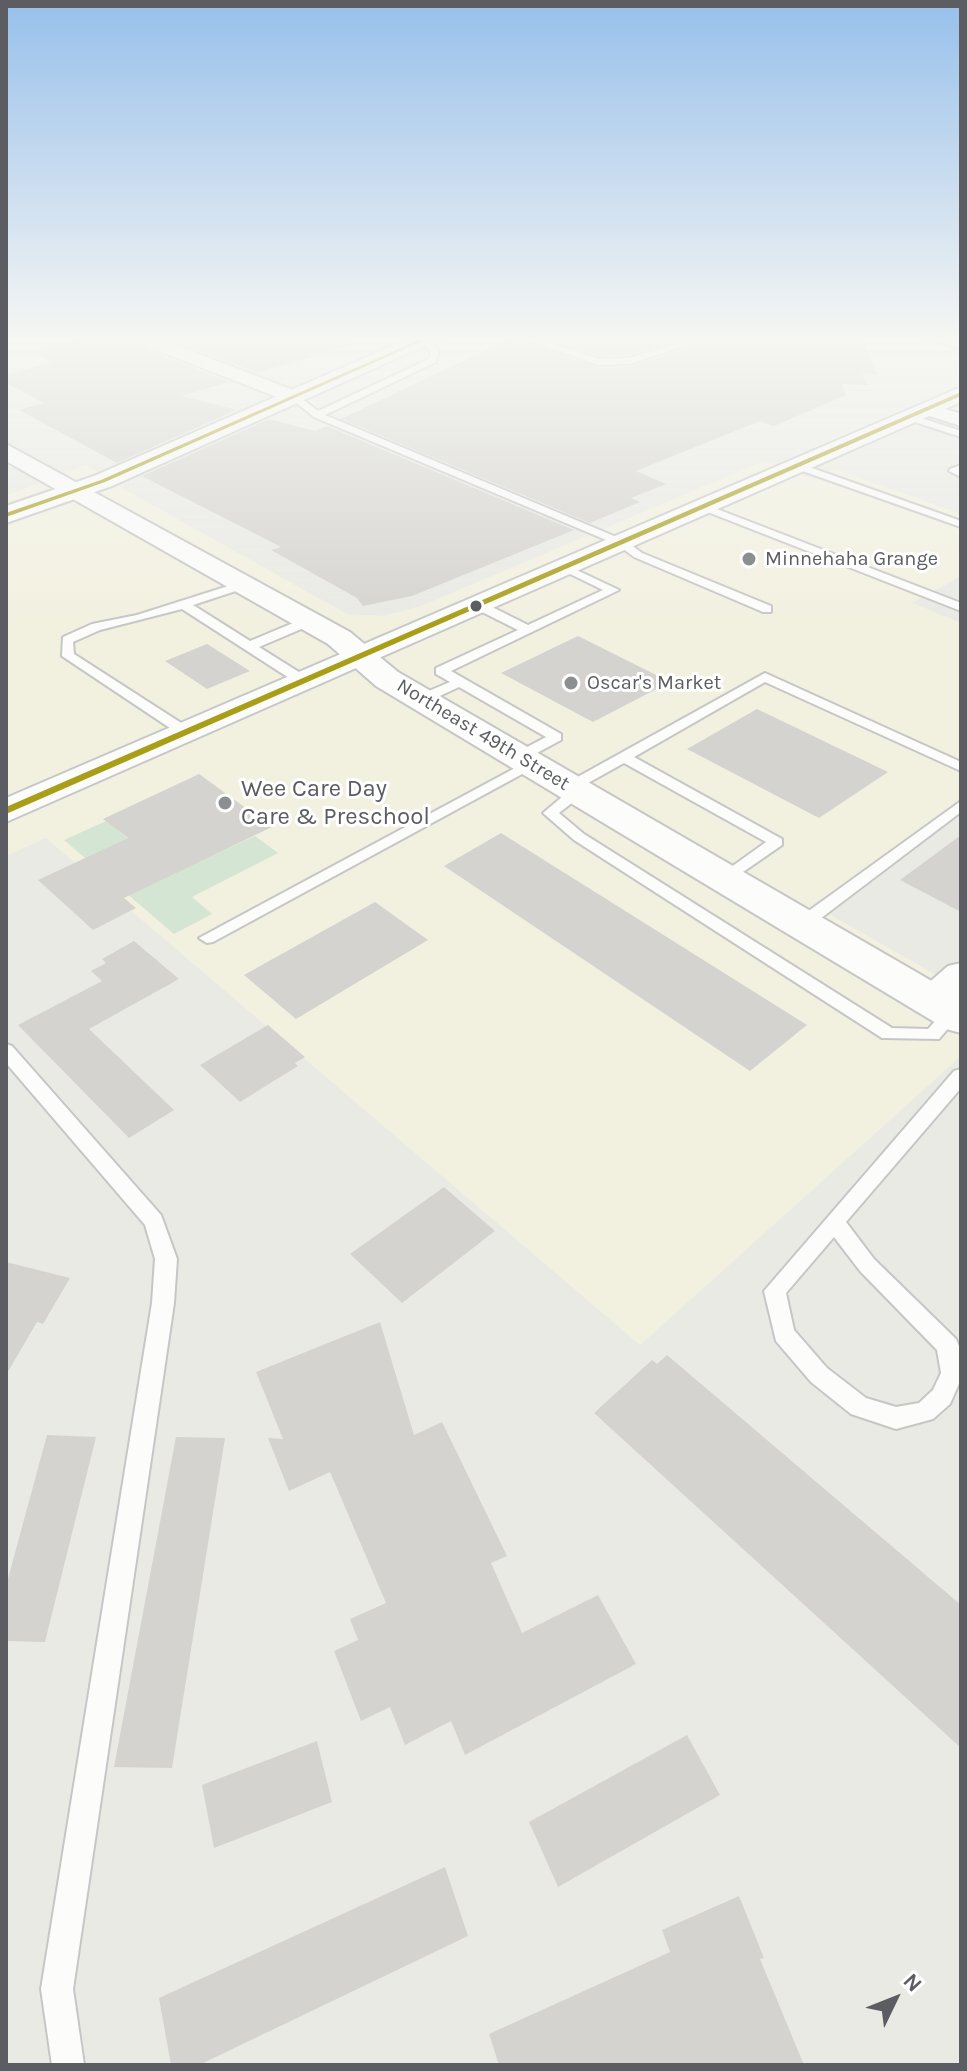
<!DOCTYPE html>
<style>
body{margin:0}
#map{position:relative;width:967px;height:2071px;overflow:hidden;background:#eaeae5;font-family:Karla,sans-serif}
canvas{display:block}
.frame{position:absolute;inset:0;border:8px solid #5b5d62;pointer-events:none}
.north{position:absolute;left:855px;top:1959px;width:80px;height:80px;-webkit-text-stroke:6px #fff;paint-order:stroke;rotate:47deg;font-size:22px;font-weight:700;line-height:32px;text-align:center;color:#5b5d62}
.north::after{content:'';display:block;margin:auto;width:28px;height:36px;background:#5b5d62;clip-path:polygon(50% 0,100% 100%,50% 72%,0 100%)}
</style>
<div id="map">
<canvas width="967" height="2071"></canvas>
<div class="frame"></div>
<div class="north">N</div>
</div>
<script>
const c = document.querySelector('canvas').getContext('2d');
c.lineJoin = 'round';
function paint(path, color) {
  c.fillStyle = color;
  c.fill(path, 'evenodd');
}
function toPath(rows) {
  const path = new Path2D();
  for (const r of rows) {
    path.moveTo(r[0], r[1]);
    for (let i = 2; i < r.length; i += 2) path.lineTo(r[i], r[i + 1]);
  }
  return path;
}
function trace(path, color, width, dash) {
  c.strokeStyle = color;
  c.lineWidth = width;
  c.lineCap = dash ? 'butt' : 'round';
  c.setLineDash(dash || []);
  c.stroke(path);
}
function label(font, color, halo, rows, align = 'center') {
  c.font = font + ' Karla,sans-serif';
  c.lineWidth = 6;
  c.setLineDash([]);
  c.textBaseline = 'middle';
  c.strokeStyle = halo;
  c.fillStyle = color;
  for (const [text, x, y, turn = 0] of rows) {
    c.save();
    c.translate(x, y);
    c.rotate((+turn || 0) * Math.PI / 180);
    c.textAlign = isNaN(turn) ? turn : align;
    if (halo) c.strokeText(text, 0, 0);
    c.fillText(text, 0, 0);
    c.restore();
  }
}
const commercial = toPath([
 [764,461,814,479,835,469,961,514,961,576,912,603,961,623,961,812,829,914,961,989,961,1056,640,1345,46,838,6,856,6,496,86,465,122,488,347,614,383,616,421,606]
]);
const green = toPath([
 [106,821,172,874,255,836,278,853,192,897,212,914,174,934,64,840]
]);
const building = toPath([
 [93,336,125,336,130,343,229,382,182,396,237,410,117,463,19,410,44,403,6,383,6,375,52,362,34,353,41,351,38,349],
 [159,336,350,336,352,345,258,373],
 [515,336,598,368,630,367,700,344,700,336,860,336,878,375,862,374,868,385,842,384,846,395,774,426,760,421,636,471,666,484,631,498,640,502,590,523,341,419],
 [537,336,686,336,686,338,628,355,599,356],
 [269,419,315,431,327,426,574,530,412,596,363,606,357,598,271,550,281,547,142,476],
 [578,636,670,682,593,722,501,673],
 [207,644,250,671,207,689,165,661],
 [757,709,888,772,819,818,687,749],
 [199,774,272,827,124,898,136,908,93,930,38,880,128,838,103,819],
 [501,833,807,1025,750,1071,444,866],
 [961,835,961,912,900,880],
 [375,902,428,940,296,1019,244,975],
 [134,941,179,979,89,1029,174,1110,129,1138,18,1025,102,981,91,971,106,963,102,959],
 [268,1025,305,1057,295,1063,298,1066,240,1102,200,1065],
 [444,1187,495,1231,402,1303,350,1254],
 [6,1262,70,1278,43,1324,37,1322,6,1375],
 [380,1322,414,1435,442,1422,507,1556,491,1563,522,1633,598,1595,636,1664,465,1755,451,1721,405,1745,390,1707,361,1721,334,1651,358,1640,350,1619,386,1603,330,1472,289,1491,268,1438,283,1439,256,1372],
 [667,1355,961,1605,961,1748,594,1413,652,1360,657,1364],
 [47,1435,96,1437,45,1642,6,1641,6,1586],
 [176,1437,225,1438,172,1768,114,1767],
 [687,1735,720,1795,558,1887,529,1822],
 [317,1741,332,1802,214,1848,202,1785],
 [445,1867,468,1936,199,2065,171,2065,159,1998],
 [739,1896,764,1958,760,1959,804,2065,499,2065,489,2034,670,1952,662,1930]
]);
const service = toPath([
 [518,336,529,336,599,359,628,358,690,340,689,336,697,336,699,341,629,364,598,365,518,336],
 [919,336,931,336,961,343,961,349,919,336],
 [421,337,439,350,436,362,325,415,626,541,642,553,771,606,771,612,763,612,634,557,618,545,314,417,289,397,297,395,318,411,429,359,431,351,417,340,421,337],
 [909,414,961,431,961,437,906,419,906,415,909,414],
 [798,463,961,521,961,527,794,468,793,466,798,463],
 [961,465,961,477,949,471,950,469,961,465],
 [704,504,961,603,961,611,700,509,700,505,704,504],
 [566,565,619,590,451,671,561,734,561,740,524,760,514,760,514,754,546,737,459,687,427,702,417,702,417,696,450,682,436,674,436,668,518,630,476,609,476,603,484,603,528,625,603,590,562,570,562,566,566,565],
 [244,581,250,585,248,587,193,605,250,641,305,618,313,618,313,624,259,647,310,679,310,685,300,685,182,609,100,630,73,642,74,654,192,730,192,736,182,736,62,656,63,637,92,624,137,615,244,581],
 [765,673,961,762,961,771,765,682,634,757,782,839,782,845,730,881,724,883,716,878,766,842,624,763,579,788,584,792,582,795,559,813,584,834,892,1028,928,1029,946,1009,958,1009,961,1013,958,1017,939,1039,882,1038,574,840,543,813,569,791,563,787,565,784,765,673],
 [530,760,535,761,535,767,213,942,207,943,199,938,530,760],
 [961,801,961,812,808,928,796,928,794,924,796,920,961,801],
 [6,1044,12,1046,161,1215,177,1259,174,1303,73,1989,84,2065,52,2065,41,1989,152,1303,155,1259,145,1225,6,1063,6,1044],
 [961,1069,961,1088,846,1222,874,1259,956,1339,959,1346,961,1379,950,1404,933,1419,896,1429,851,1414,811,1382,776,1341,764,1291,954,1071,961,1069],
 [834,1237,860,1271,937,1350,941,1373,933,1390,919,1403,896,1407,866,1398,827,1368,794,1330,786,1293,834,1237]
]);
const minor = toPath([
 [128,336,152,336,301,393,304,397,294,403,287,401,131,340,128,336],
 [927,403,961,414,961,426,920,413,917,409,927,403],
 [961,963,961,995,944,1010,931,1014,918,1010,913,1001,918,992,948,966,961,963]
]);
const tertiary = toPath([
 [6,444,350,632,398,672,961,998,961,1033,946,1029,376,686,328,644,6,461,6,444]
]);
const secondary = toPath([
 [415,336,441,336,438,340,112,486,6,523,6,506,94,476,415,336],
 [961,387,961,402,6,822,6,798,961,387]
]);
const bus1 = toPath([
 [428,336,434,336,105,482,6,517,6,513,101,480,428,336],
 [961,392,961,396,6,814,6,807,961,392]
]);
const markers = [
 [749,559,8,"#8d8e90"],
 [476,606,7,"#5b5d62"],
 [571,683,8,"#8d8e90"],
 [225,803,8,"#8d8e90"]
];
const farPoinames = [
 ["Minnehaha Grange",765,559],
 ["Oscar's Market",587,683]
];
const farStreetnames = [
 ["Northeast 49th Street",483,735,31]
];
const poiNames = [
 ["Wee Care Day",241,789],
 ["Care & Preschool",241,817]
];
paint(commercial, '#f2f1e0');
paint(green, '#d4e5d4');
paint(building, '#d4d3d0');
trace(service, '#c6c6c6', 4);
trace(minor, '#c6c6c6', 4);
trace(tertiary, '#c6c6c6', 4);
trace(secondary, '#c6c7c7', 4);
paint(service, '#fcfcfb');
paint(minor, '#fcfcfb');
paint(tertiary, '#fcfcfb');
paint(secondary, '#fcfcfb');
paint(bus1, '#a89e18');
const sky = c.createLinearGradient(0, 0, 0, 625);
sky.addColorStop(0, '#97c0eb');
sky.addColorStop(0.54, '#f6f6f3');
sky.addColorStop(1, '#f6f6f300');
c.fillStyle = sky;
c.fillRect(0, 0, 967, 625);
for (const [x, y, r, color] of markers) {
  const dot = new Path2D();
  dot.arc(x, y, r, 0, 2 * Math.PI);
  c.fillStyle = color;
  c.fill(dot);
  trace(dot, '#fff', 3);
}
label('20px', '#5b5d62', '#fff', farPoinames, 'left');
label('20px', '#5b5d62', '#fff', farStreetnames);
label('24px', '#5b5d62', '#fff', poiNames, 'left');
</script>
